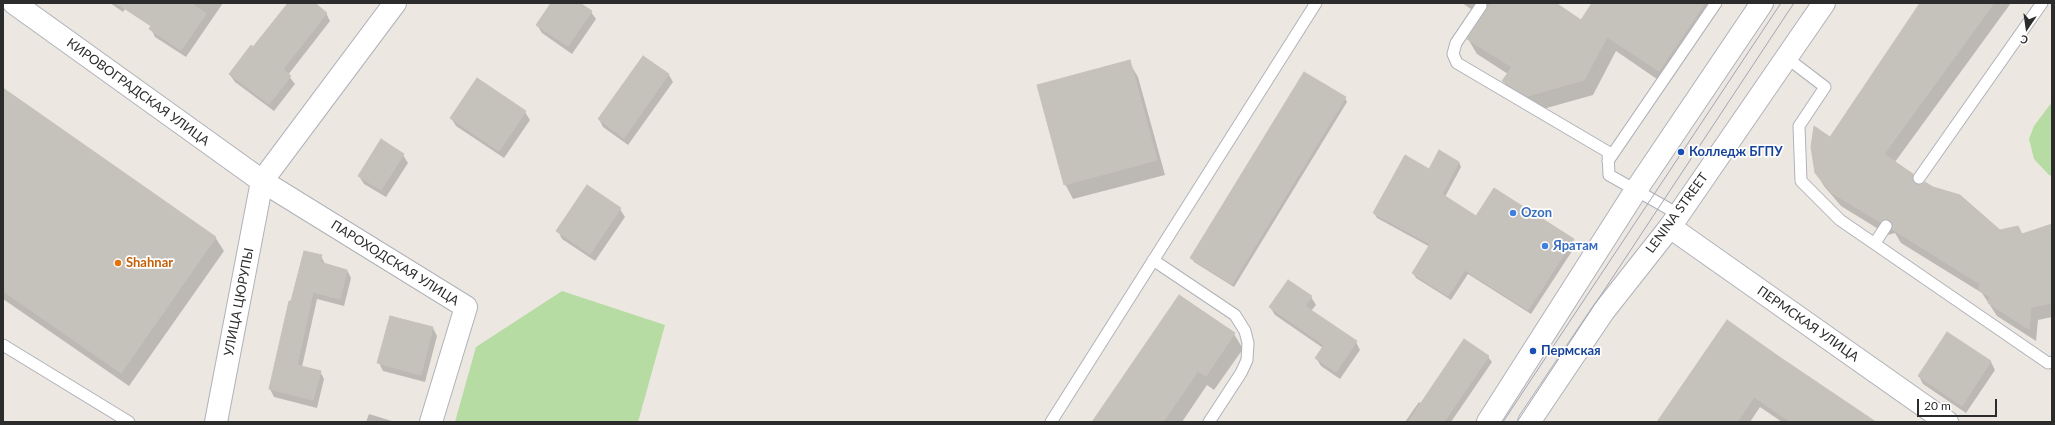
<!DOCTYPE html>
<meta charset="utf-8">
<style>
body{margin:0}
#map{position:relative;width:2055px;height:425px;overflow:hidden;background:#ece7e0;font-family:Lato,sans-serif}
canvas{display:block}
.frame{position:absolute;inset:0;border:4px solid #2c2c2c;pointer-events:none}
.north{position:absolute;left:2007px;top:8px;width:40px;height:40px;-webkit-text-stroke:3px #fff;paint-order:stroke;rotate:193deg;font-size:11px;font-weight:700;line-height:16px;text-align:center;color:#2c2c2c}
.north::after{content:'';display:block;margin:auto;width:14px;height:18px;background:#2c2c2c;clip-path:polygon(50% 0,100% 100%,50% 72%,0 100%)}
.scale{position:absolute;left:1917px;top:399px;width:80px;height:18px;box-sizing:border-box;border:2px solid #2c2c2c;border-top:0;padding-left:5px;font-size:12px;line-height:14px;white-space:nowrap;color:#2c2c2c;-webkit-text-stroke:3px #fff;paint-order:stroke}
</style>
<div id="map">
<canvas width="2055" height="425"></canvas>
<div class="frame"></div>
<div class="north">С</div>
<div class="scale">20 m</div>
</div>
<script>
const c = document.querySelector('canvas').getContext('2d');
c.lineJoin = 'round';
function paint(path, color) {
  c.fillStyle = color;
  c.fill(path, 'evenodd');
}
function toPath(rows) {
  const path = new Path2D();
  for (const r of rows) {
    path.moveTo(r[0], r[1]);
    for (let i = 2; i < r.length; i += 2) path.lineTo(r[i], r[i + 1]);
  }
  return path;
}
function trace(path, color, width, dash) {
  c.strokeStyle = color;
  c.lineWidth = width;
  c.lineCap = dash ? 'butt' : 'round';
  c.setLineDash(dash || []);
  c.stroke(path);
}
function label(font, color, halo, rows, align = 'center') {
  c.font = font + ' Lato,sans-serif';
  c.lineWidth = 3.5;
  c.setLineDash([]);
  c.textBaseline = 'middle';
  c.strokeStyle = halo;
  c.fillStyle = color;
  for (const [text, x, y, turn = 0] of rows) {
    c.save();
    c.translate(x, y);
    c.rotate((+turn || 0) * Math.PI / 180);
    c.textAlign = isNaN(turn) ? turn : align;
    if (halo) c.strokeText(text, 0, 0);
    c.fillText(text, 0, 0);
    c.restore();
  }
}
const green = toPath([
 [2052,102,2052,176,2049,175,2034,159,2029,139,2034,126],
 [562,291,665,325,638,422,455,422,476,347]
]);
const shadow = toPath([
 [110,3,129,3,123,12],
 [169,3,223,3,186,57,155,37,151,29],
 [290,3,313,3,326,13,330,21,288,75,295,84,274,111,235,82,230,75,254,49],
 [553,3,578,3,591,12,596,19,572,54,542,33,537,25],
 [1462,3,1554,3,1581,21,1594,3,1723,3,1667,86,1616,51,1593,95,1536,111,1512,96,1503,81,1508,74,1477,54,1468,39,1483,17],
 [1921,3,2011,3,1895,162,1913,175,1919,185,1999,231,2022,235,2052,226,2052,317,2038,320,2036,341,1997,316,1982,293,1901,243,1895,233,1888,235,1841,206,1824,186,1816,173,1830,139],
 [644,57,669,75,673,82,628,145,603,127,599,119],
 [1129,62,1138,77,1165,175,1073,199,1065,184],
 [3,89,215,237,224,251,129,386,3,299],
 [1345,98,1347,102,1234,287,1194,262,1192,258],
 [525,112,530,120,504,158,456,126,451,118],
 [403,155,408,163,386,197,364,184,359,176],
 [1459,162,1461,167,1445,197,1476,217,1573,240,1576,245,1531,314,1468,274,1451,300,1416,278,1413,273,1430,247,1377,218,1374,213,1430,170],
 [620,209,625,217,595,261,562,239,558,231],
 [321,256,325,264,347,270,351,278,344,306,317,299,302,367,320,371,324,379,317,408,274,397,270,389,291,302],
 [1311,297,1316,305,1311,311,1356,342,1360,350,1340,379,1321,366,1316,358,1323,348,1275,315,1270,307],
 [391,317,433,328,437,336,425,382,383,371,379,363],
 [1727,322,1874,422,1782,422,1760,407,1750,422,1659,422],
 [1234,334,1243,349,1214,390,1207,385,1182,422,1093,422],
 [1948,334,1991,362,1995,370,1966,413,1923,384,1919,376],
 [1465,341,1488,357,1492,362,1451,422,1405,422,1419,402,1422,404],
 [369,414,395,422,366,422]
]);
const building = toPath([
 [116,3,191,3,206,14,181,50,149,29,151,26,116,3],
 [288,3,315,3,327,13,283,69,291,76,269,104,229,74,251,45,253,47,288,3],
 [551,3,580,3,592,11,568,46,536,25,551,3],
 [1491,3,1556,3,1581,20,1592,3,1705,3,1659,71,1607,37,1584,80,1527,96,1502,81,1512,67,1467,39,1491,3],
 [1920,3,1994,3,1884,154,1913,174,1913,181,1915,184,1922,184,1925,182,1933,187,1960,195,2000,230,2018,226,2022,234,2052,224,2052,303,2031,307,2029,329,1988,303,1990,297,1979,290,1980,284,1892,229,1892,223,1889,220,1883,220,1880,222,1832,193,1815,173,1811,147,1814,126,1830,137,1920,3],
 [643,56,669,74,624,138,598,119,643,56],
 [1130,60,1157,160,1064,185,1037,85,1130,60],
 [1304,72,1346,97,1232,284,1190,258,1304,72],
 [477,78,526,111,499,151,450,118,477,78],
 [3,88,216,237,121,373,3,291,3,88],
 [381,139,404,154,381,190,358,176,381,139],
 [1439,150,1459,162,1442,194,1476,216,1494,188,1574,239,1528,310,1465,270,1448,296,1412,273,1430,244,1373,213,1405,155,1429,169,1439,150],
 [587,185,621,208,590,254,556,231,587,185],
 [304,251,322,255,320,262,347,270,340,299,313,292,297,365,321,371,313,400,269,389,289,301,291,301,304,251],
 [1288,280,1312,296,1305,306,1357,341,1336,372,1315,358,1324,345,1269,307,1288,280],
 [1179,295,1235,333,1206,376,1198,371,1163,422,1092,422,1179,295],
 [390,316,433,327,421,375,377,363,390,316],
 [1727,320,1781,358,1876,422,1791,422,1754,397,1737,422,1657,422,1727,320],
 [1947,332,1991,361,1962,406,1918,376,1947,332],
 [1464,339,1489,356,1444,422,1408,422,1464,339]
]);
const lane = toPath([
 [1481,6,1456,43,1453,54,1457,63,1608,152,1609,175,1678,214],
 [1787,58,1825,87,1799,126,1801,181,1840,220,2048,363,2052,362],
 [1608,161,1716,3],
 [1919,178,2042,3],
 [1875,243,1886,226],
 [1153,260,1235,315,1245,331,1248,343,1247,360,1241,373,1209,422],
 [3,345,129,422],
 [1051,422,1316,3]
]);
const street = toPath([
 [395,3,262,181,466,307,431,422],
 [1670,227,1947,422]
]);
const secondary = toPath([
 [14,3,262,181,216,422],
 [1488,422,1636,190,1762,3],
 [1529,422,1603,312,1670,227,1824,3]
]);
const tram = toPath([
 [1503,422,1781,3],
 [1517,422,1794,3]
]);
const markers = [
 [1681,152,4,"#1a4fb4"],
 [1513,213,4,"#3f7fe0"],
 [1545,246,4,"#3f7fe0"],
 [118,263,4,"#e8710a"],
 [1533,351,4,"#1a4fb4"]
];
const streetNames = [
 ["КИРОВОГРАДСКАЯ УЛИЦА",138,92,36],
 ["LENINA STREET",1677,213,-54],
 ["ПАРОХОДСКАЯ УЛИЦА",395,263,32],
 ["УЛИЦА ЦЮРУПЫ",239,302,-79],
 ["ПЕРМСКАЯ УЛИЦА",1808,324,35]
];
const transitNames = [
 ["Колледж БГПУ",1689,152],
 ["Пермская",1541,351]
];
const shopNames = [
 ["Ozon",1521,213],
 ["Яратам",1553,246]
];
const foodNames = [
 ["Shahnar",126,263]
];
paint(green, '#b6dca3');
paint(shadow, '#0003');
paint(building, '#c5c1bb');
trace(building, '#c7c2ba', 1);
trace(lane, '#b0b2ba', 13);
trace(street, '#b0b2ba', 24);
trace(secondary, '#b0b2ba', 24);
trace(lane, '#fff', 11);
trace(street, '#fff', 22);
trace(secondary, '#fff', 22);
trace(tram, '#a3a5b4', 1);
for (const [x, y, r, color] of markers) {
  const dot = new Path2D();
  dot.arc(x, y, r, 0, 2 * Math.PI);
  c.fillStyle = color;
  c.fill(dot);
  trace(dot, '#fff', 1.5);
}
label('13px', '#2c2c2c', '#fff', streetNames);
label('bold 13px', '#164399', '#fff', transitNames, 'left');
label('bold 13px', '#366cbe', '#fff', shopNames, 'left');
label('bold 13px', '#c56008', '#fff', foodNames, 'left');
</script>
